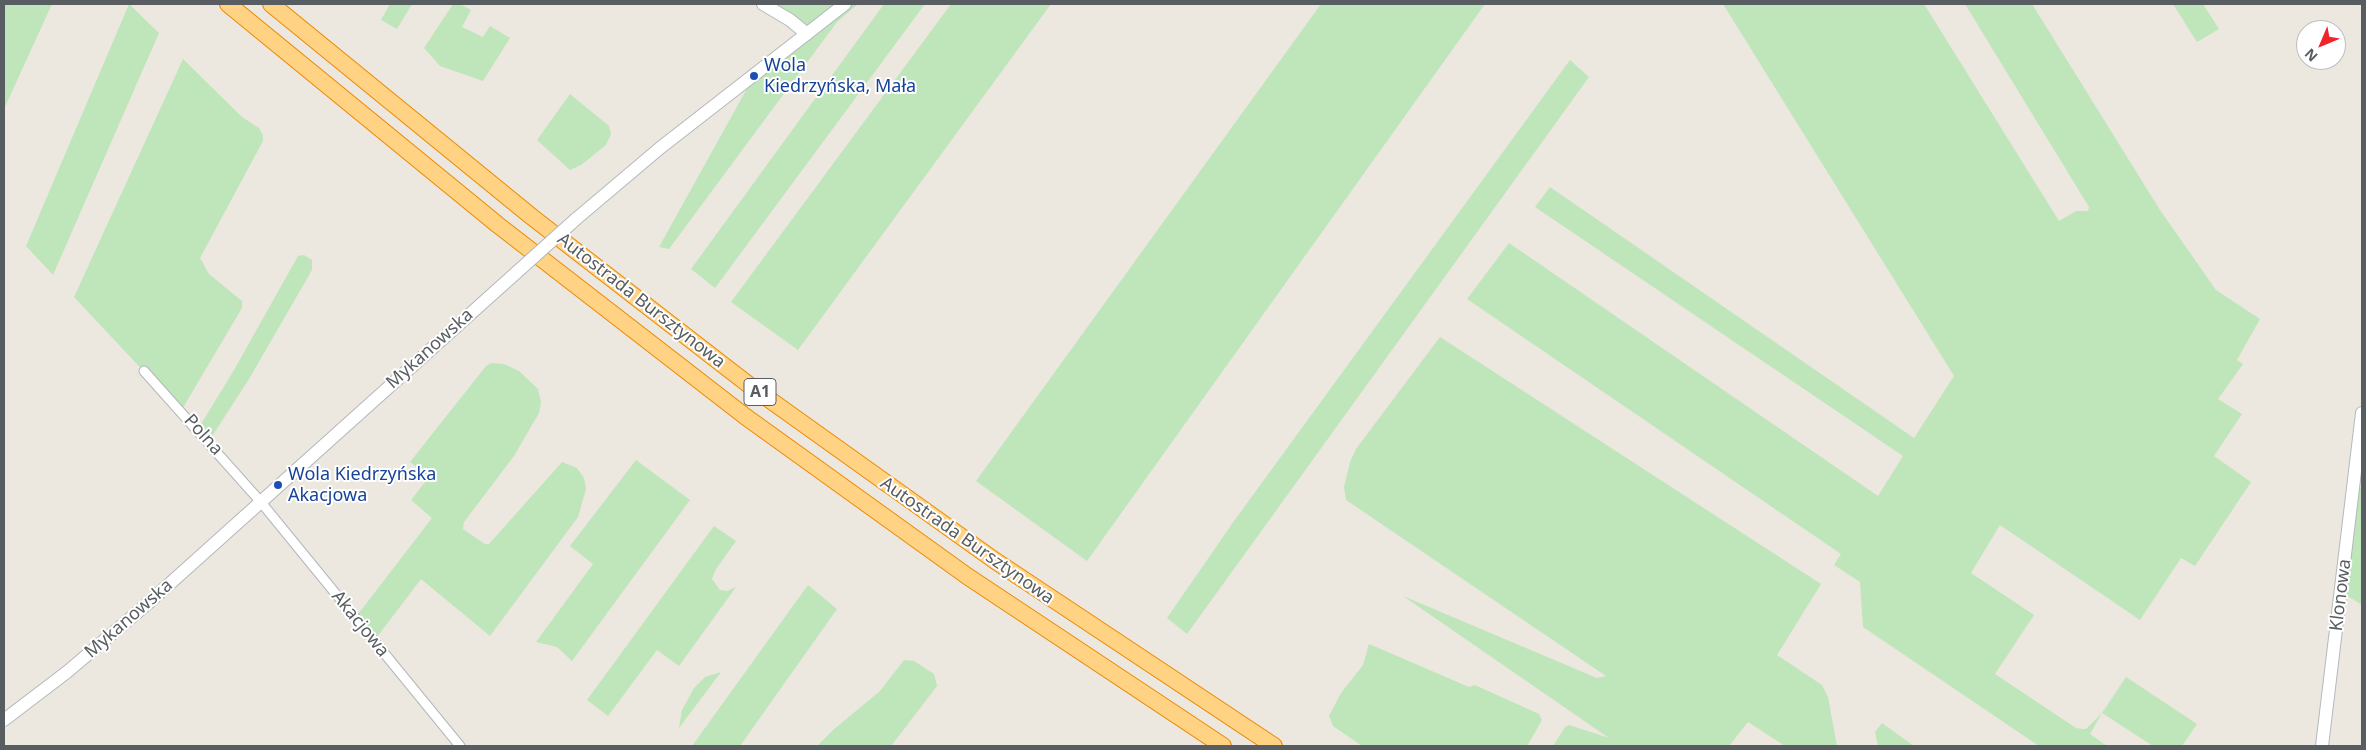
<!DOCTYPE html>
<meta charset="utf-8">
<style>
body{margin:0}
#map{position:relative;width:2366px;height:750px;overflow:hidden;background:#ece8df;font-family:"Noto Sans",sans-serif}
canvas{display:block}
.frame{position:absolute;inset:0;border:5px solid #585d61;pointer-events:none}
.north{position:absolute;left:2296px;top:20px;width:50px;height:50px;box-sizing:border-box;background:#fff;border:1px solid #bcbec0;border-radius:50%;rotate:225deg;font-size:14px;font-weight:700;line-height:20px;text-align:center;color:#585d61}
.north::after{content:'';display:block;margin:auto;width:18px;height:22px;background:#ef2329;clip-path:polygon(50% 0,100% 100%,50% 72%,0 100%)}
</style>
<div id="map">
<canvas width="2366" height="750"></canvas>
<div class="frame"></div>
<div class="north">N</div>
</div>
<script>
const c = document.querySelector('canvas').getContext('2d');
c.lineJoin = 'round';
function paint(path, color) {
  c.fillStyle = color;
  c.fill(path, 'evenodd');
}
function toPath(rows) {
  const path = new Path2D();
  for (const r of rows) {
    path.moveTo(r[0], r[1]);
    for (let i = 2; i < r.length; i += 2) path.lineTo(r[i], r[i + 1]);
  }
  return path;
}
function trace(path, color, width, dash) {
  c.strokeStyle = color;
  c.lineWidth = width;
  c.lineCap = dash ? 'butt' : 'round';
  c.setLineDash(dash || []);
  c.stroke(path);
}
function label(font, color, halo, rows, align = 'center') {
  c.font = font + ' "Noto Sans",sans-serif';
  c.lineWidth = 4;
  c.setLineDash([]);
  c.textBaseline = 'middle';
  c.strokeStyle = halo;
  c.fillStyle = color;
  for (const [text, x, y, turn = 0] of rows) {
    c.save();
    c.translate(x, y);
    c.rotate((+turn || 0) * Math.PI / 180);
    c.textAlign = isNaN(turn) ? turn : align;
    if (halo) c.strokeText(text, 0, 0);
    c.fillText(text, 0, 0);
    c.restore();
  }
}
const green = toPath([
 [4,4,52,4,4,109],
 [129,4,159,33,53,275,26,246],
 [390,4,412,4,397,29,381,20],
 [453,4,460,4,471,10,462,27,483,37,490,26,510,38,483,81,440,66,424,48],
 [763,4,858,4,837,22,669,249,659,247,754,76,807,34],
 [884,4,925,4,715,288,691,269],
 [951,4,1051,4,798,350,731,302],
 [1321,4,1485,4,1087,561,976,481],
 [1723,4,1924,4,2059,221,2076,211,2088,211,2089,207,1965,4,2032,4,2160,210,2216,290,2260,319,2237,360,2243,364,2218,399,2242,414,2214,456,2251,482,2195,566,2181,558,2140,620,2000,525,1971,573,2034,615,1995,674,2076,728,2083,729,2086,729,2102,713,2126,677,2197,724,2182,746,2153,746,2102,713,2090,734,2107,746,2039,746,1863,627,1860,582,1834,565,1841,554,1467,299,1509,243,1878,496,1903,456,1535,207,1550,187,1914,438,1954,376],
 [2173,4,2203,4,2219,29,2197,42],
 [183,59,242,117,259,128,263,135,263,141,200,258,209,274,242,301,242,308,181,411,74,297],
 [1570,60,1589,77,1187,634,1167,618,1234,521],
 [570,94,609,126,611,134,606,145,581,165,570,170,537,140],
 [304,255,312,260,312,270,249,379,209,441,198,429,234,370,298,256],
 [1440,337,1821,584,1777,655,1822,685,1828,697,1837,746,1785,746,1748,722,1729,746,1553,746,1565,727,1569,725,1609,738,1403,596,1597,678,1606,676,1346,500,1344,487,1350,462,1356,449],
 [491,363,504,364,519,371,538,389,541,402,539,413,514,456,464,522,463,529,485,544,489,544,562,462,577,468,584,478,586,489,578,517,490,636,421,579,374,641,355,618,432,518,411,500,429,477,410,462,486,366],
 [636,460,690,500,572,661,557,647,536,642,593,564,570,546],
 [2356,485,2362,489,2362,605,2341,592],
 [714,526,736,541,716,569,712,579,720,590,727,591,736,587,679,666,657,650,608,716,587,700],
 [808,585,837,609,740,746,692,746],
 [1369,644,1469,687,1475,685,1539,714,1542,720,1527,746,1362,746,1333,726,1329,716,1341,693,1363,665],
 [904,660,914,661,934,674,937,686,891,746,817,746,833,730,880,691],
 [721,672,679,728,682,710,694,688,705,677],
 [1882,723,1914,746,1878,746,1875,732]
]);
const street = toPath([
 [144,371,260,501,460,746]
]);
const secondary = toPath([
 [763,4,790,20,807,34],
 [576,219,660,148,845,4],
 [4,720,67,672,146,605,517,272],
 [2322,746,2362,413]
]);
const highway = toPath([
 [228,4,498,225,746,417,967,576,1223,746],
 [271,4,532,217,749,385,994,560,1274,746]
]);
const secondaryBridge = toPath([
 [517,272,576,219]
]);
const markers = [
 [754,76,5,"#1a4fb4"],
 [278,485,5,"#1a4fb4"]
];
const shields = [
 [760,392,32]
];
const shieldNames = [
 ["A1",760,392]
];
const transitNames = [
 ["Wola",764,66],
 ["Kiedrzyńska, Mała",764,87],
 ["Wola Kiedrzyńska",288,475],
 ["Akacjowa",288,496]
];
const streetNames = [
 ["Autostrada Bursztynowa",641,301,38],
 ["Mykanowska",430,349,-42],
 ["Polna",203,435,48],
 ["Autostrada Bursztynowa",967,541,35],
 ["Klonowa",2341,595,-83],
 ["Mykanowska",129,619,-41],
 ["Akacjowa",360,624,51]
];
paint(green, '#bfe5ba');
trace(street, '#b2b7bb', 11);
trace(secondary, '#b3b8bd', 14);
trace(highway, '#ec8900', 18);
trace(street, '#fff', 9);
trace(secondary, '#fff', 12);
trace(highway, '#ffd284', 16);
trace(secondaryBridge, '#b3b8bd', 14, []);
trace(secondaryBridge, '#fff', 12);
for (const [x, y, r, color] of markers) {
  const dot = new Path2D();
  dot.arc(x, y, r, 0, 2 * Math.PI);
  c.fillStyle = color;
  c.fill(dot);
  trace(dot, '#fff', 2);
}
for (const [x, y, w] of shields) {
  const box = new Path2D();
  box.roundRect(x - w / 2, y - 13.5, w, 27, 4);
  c.fillStyle = '#fff';
  c.fill(box);
  trace(box, '#585d61', 1);
}
label('bold 16px', '#585d61', null, shieldNames);
label('18px', '#164399', '#fff', transitNames, 'left');
label('18px', '#585d61', '#fff', streetNames);
</script>
